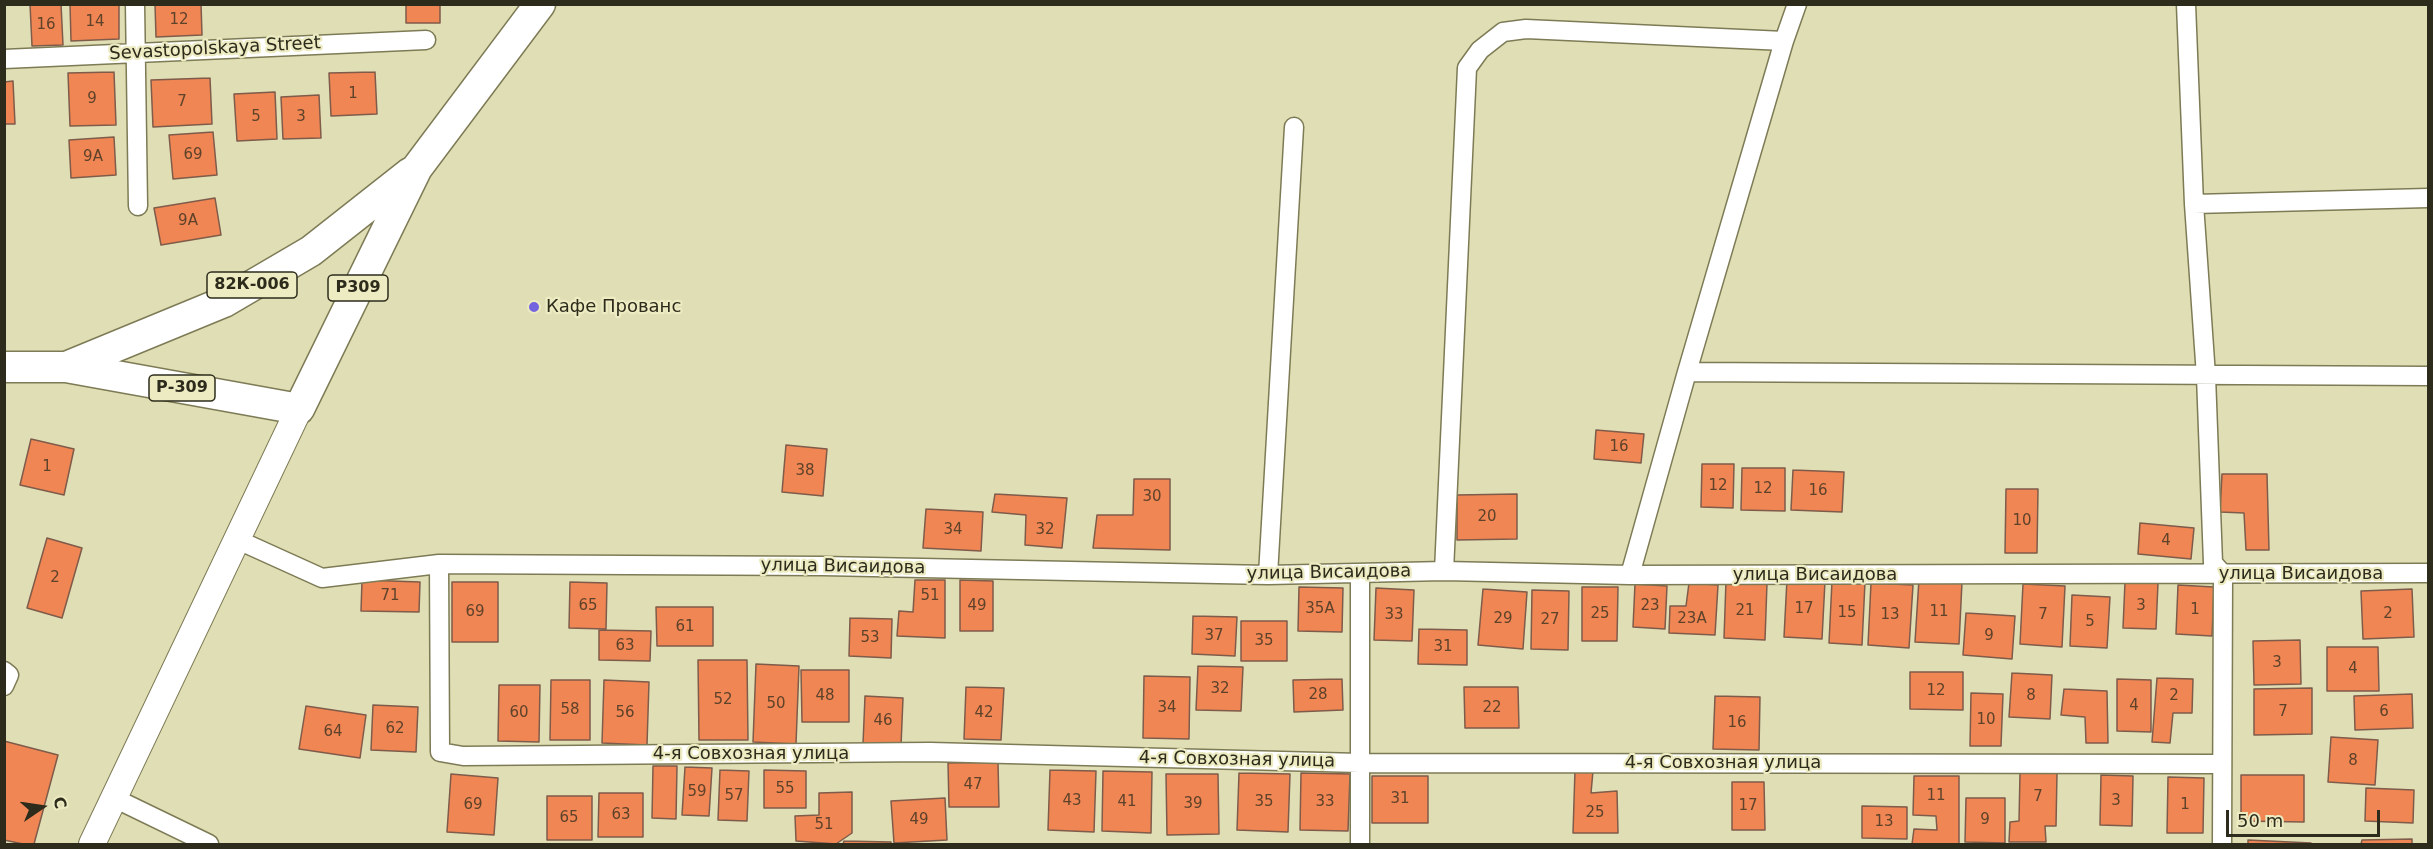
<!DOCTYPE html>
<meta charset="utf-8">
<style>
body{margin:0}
#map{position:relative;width:2433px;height:849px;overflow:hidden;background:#e0deb5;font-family:"DejaVu Sans",sans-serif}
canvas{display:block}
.frame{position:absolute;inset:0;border:6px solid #2d2c1c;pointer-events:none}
.north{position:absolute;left:12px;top:777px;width:60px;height:60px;-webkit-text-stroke:4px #edebc2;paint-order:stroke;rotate:77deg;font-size:16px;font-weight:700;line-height:24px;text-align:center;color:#2d2c1c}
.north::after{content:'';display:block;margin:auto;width:21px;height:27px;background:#2d2c1c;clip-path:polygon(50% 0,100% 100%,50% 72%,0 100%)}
.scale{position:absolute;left:2226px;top:810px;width:154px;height:27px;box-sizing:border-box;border:3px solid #2d2c1c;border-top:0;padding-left:8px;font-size:18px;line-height:21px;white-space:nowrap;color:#2d2c1c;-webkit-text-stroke:4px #edebc2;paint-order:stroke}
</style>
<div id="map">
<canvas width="2433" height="849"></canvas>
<div class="frame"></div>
<div class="north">С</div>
<div class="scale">50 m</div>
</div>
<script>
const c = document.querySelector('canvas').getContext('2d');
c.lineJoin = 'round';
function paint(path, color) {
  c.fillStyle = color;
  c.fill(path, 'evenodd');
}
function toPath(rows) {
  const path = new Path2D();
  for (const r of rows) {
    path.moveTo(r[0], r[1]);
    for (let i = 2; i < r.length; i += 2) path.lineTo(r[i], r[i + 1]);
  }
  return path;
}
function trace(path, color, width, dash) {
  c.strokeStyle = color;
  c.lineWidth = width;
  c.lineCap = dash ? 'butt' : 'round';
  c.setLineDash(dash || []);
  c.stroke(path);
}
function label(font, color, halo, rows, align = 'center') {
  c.font = font + ' "DejaVu Sans",sans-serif';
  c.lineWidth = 4.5;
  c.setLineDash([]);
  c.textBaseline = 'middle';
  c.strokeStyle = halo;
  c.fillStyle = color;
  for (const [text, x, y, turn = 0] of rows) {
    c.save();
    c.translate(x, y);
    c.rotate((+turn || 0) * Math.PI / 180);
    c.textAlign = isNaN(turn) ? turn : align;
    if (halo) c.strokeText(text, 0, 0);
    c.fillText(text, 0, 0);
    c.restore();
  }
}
const building = toPath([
 [30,4,61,4,63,45,32,46,30,4],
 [70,4,119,4,119,39,71,41,70,4],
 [155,4,201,4,202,35,156,37,155,4],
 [406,4,440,4,440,23,406,23,406,4],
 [114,72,116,125,70,126,68,73,114,72],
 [375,72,377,114,331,116,329,73,375,72],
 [210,78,212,124,153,127,151,80,210,78],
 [13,81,15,124,4,124,4,82,13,81],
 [275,92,277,139,237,141,234,94,275,92],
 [319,95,321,138,283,139,281,97,319,95],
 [213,132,217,175,173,179,169,135,213,132],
 [114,137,116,175,71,178,69,140,114,137],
 [215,198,221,235,161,245,154,208,215,198],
 [1596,430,1644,434,1641,463,1594,459,1596,430],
 [31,439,74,449,64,495,20,485,31,439],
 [786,445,827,449,823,496,782,492,786,445],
 [1702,464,1734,464,1733,508,1701,507,1702,464],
 [1742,468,1785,468,1785,511,1741,510,1742,468],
 [1793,470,1844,472,1842,512,1791,510,1793,470],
 [2222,474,2267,474,2269,550,2246,550,2244,513,2220,512,2222,474],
 [1134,479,1170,479,1170,550,1093,548,1097,515,1133,515,1134,479],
 [2006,489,2038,489,2037,553,2005,553,2006,489],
 [995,494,1067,498,1062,548,1025,545,1026,515,992,512,995,494],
 [1517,494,1517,539,1457,540,1457,495,1517,494],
 [926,509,983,512,981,551,923,548,926,509],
 [2140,523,2194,528,2191,559,2138,554,2140,523],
 [47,538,82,548,62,618,27,608,47,538],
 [1787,579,1825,581,1822,639,1784,637,1787,579],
 [1919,579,1962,582,1959,644,1915,642,1919,579],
 [362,580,420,582,419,612,361,611,362,580],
 [915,580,945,580,945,638,897,636,899,611,913,612,915,580],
 [960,580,993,581,993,631,960,631,960,580],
 [1726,581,1767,583,1765,640,1724,638,1726,581],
 [1832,581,1865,582,1862,645,1829,643,1832,581],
 [452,582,498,582,498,642,452,642,452,582],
 [570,582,607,583,606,629,569,628,570,582],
 [2125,582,2158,583,2156,629,2123,628,2125,582],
 [1689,583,1718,585,1715,635,1669,633,1670,606,1686,606,1689,583],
 [1871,583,1913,585,1909,648,1868,645,1871,583],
 [1635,584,1667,586,1665,629,1633,627,1635,584],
 [2023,584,2065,586,2062,647,2020,644,2023,584],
 [2178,585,2214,587,2212,636,2176,634,2178,585],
 [1299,587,1343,588,1342,632,1298,631,1299,587],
 [1582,587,1618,587,1617,641,1582,641,1582,587],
 [1376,588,1414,590,1412,641,1374,640,1376,588],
 [1483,589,1527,592,1523,649,1478,645,1483,589],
 [2412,589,2414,637,2363,639,2361,591,2412,589],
 [1532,590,1569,591,1568,650,1531,649,1532,590],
 [2072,595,2110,597,2107,648,2070,646,2072,595],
 [656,607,713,607,713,646,657,646,656,607],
 [1966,613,2015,616,2012,659,1963,655,1966,613],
 [1193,616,1237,617,1235,656,1192,654,1193,616],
 [850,618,892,619,891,658,849,656,850,618],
 [1241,621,1287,621,1287,661,1241,661,1241,621],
 [1419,629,1467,630,1467,665,1418,664,1419,629],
 [599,630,651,631,650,661,599,660,599,630],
 [2300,640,2301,684,2254,685,2253,641,2300,640],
 [2327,647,2378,647,2379,691,2327,691,2327,647],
 [698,660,747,660,748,740,699,740,698,660],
 [756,664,799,666,796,744,753,742,756,664],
 [1198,666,1243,667,1241,711,1196,710,1198,666],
 [801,670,849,670,849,722,802,722,801,670],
 [1910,672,1963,672,1963,710,1910,709,1910,672],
 [2012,673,2052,675,2050,719,2009,717,2012,673],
 [1144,676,1190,677,1189,739,1143,738,1144,676],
 [2157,678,2193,679,2192,713,2173,713,2170,743,2152,742,2157,678],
 [1342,679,1343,710,1294,712,1293,680,1342,679],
 [2117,679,2151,680,2151,732,2117,731,2117,679],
 [551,680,590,680,590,740,550,740,551,680],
 [604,680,649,682,647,745,602,743,604,680],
 [499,685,540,685,539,742,498,741,499,685],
 [966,687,1004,688,1001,740,964,739,966,687],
 [1464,687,1518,687,1519,728,1465,728,1464,687],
 [2312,688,2312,734,2254,735,2254,689,2312,688],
 [2064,689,2107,691,2108,743,2086,743,2085,717,2061,715,2064,689],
 [1971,693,2003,694,2001,746,1970,746,1971,693],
 [2412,694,2413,728,2355,730,2354,696,2412,694],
 [865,696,903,698,901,746,863,744,865,696],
 [1715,696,1760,697,1759,750,1713,749,1715,696],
 [373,705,418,707,416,752,371,750,373,705],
 [306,706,366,715,360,758,299,749,306,706],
 [2331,737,2378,740,2375,785,2328,782,2331,737],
 [4,741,58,755,34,844,23,844,4,840,4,741],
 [998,762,999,807,949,807,948,763,998,762],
 [653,766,677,766,676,819,652,818,653,766],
 [685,767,712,768,709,816,682,815,685,767],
 [720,770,749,771,747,821,718,820,720,770],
 [764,770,806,771,806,808,764,808,764,770],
 [1050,770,1096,771,1094,832,1048,830,1050,770],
 [1575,770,1593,771,1591,793,1617,791,1618,833,1573,833,1575,770],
 [1103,771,1152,772,1151,833,1102,831,1103,771],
 [1239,773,1290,774,1288,832,1237,830,1239,773],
 [1301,773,1350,774,1348,831,1300,830,1301,773],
 [2020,773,2057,773,2056,826,2045,826,2046,842,2009,842,2010,822,2019,821,2020,773],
 [451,774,498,778,494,835,447,832,451,774],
 [1166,774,1218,774,1219,834,1167,835,1166,774],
 [2101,775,2133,776,2132,826,2100,825,2101,775],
 [2241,775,2304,775,2304,822,2241,821,2241,775],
 [1372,776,1428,776,1428,823,1372,823,1372,776],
 [1914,776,1959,776,1959,844,1912,844,1914,829,1937,830,1936,816,1913,815,1914,776],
 [2168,777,2204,778,2203,833,2167,833,2168,777],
 [1732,782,1764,782,1765,830,1732,830,1732,782],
 [2366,788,2414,790,2413,823,2365,821,2366,788],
 [852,792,852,833,836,844,796,841,795,816,819,815,819,793,852,792],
 [599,793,643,793,643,837,598,837,599,793],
 [547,796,592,796,592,840,547,840,547,796],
 [945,798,947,840,894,843,891,801,945,798],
 [1966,798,2005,798,2005,843,1965,842,1966,798],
 [1862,806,1907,807,1907,839,1862,838,1862,806],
 [2412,839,2412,844,2361,844,2362,840,2412,839],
 [2248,840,2311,843,2311,844,2248,844,2248,840],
 [844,841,891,842,891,844,843,844,844,841]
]);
const minor = toPath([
 [135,4,138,206],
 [2186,4,2194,204,2206,376,2213,563,2223,574,2222,844],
 [4,59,426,40],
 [2194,204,2428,198],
 [1687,372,2428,376],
 [238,540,322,578,439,564,823,566,1268,575,1444,571,1630,575,2428,573],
 [439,564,440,752,463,756,930,752,1360,763,2222,764],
 [1444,571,1467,68,1480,50,1503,32,1526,29,1784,41],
 [1360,574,1360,844],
 [1268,575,1294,127],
 [1630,575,1687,372,1784,41,1797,4],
 [4,671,9,675,4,686],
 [114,798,209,844]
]);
const secondary = toPath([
 [92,844,299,409]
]);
const primary = toPath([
 [4,367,66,367,299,409,417,168,540,4],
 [66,367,224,302,311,251,410,173]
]);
const markers = [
 [534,307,6,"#7463de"]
];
const numberNames = [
 ["12",179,20],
 ["14",95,22],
 ["16",46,25],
 ["1",353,94],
 ["9",92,99],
 ["7",182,102],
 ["5",256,117],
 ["3",301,117],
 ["69",193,155],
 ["9А",93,157],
 ["9А",188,221],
 ["16",1619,447],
 ["1",47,467],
 ["38",805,471],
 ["12",1718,486],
 ["12",1763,489],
 ["16",1818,491],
 ["30",1152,497],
 ["20",1487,517],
 ["10",2022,521],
 ["34",953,530],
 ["32",1045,530],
 ["4",2166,541],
 ["2",55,578],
 ["71",390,596],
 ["51",930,596],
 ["65",588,606],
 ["49",977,606],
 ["23",1650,606],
 ["3",2141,606],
 ["35А",1320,609],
 ["17",1804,609],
 ["1",2195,610],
 ["21",1745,611],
 ["69",475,612],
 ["11",1939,612],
 ["15",1847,613],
 ["25",1600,614],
 ["2",2388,614],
 ["33",1394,615],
 ["13",1890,615],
 ["7",2043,615],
 ["29",1503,619],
 ["23А",1692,619],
 ["27",1550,620],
 ["5",2090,622],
 ["61",685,627],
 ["37",1214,636],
 ["9",1989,636],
 ["53",870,638],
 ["35",1264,641],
 ["63",625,646],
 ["31",1443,647],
 ["3",2277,663],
 ["4",2353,669],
 ["32",1220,689],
 ["12",1936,691],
 ["28",1318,695],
 ["48",825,696],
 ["8",2031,696],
 ["2",2174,696],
 ["52",723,700],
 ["50",776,704],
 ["4",2134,706],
 ["34",1167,708],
 ["22",1492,708],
 ["58",570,710],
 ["7",2283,712],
 ["6",2384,712],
 ["60",519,713],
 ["56",625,713],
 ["42",984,713],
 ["10",1986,720],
 ["46",883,721],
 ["16",1737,723],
 ["62",395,729],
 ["64",333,732],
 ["8",2353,761],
 ["47",973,785],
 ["55",785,789],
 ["59",697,792],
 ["57",734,796],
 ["11",1936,796],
 ["7",2038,797],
 ["31",1400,799],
 ["43",1072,801],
 ["3",2116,801],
 ["41",1127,802],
 ["35",1264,802],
 ["33",1325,802],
 ["39",1193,804],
 ["69",473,805],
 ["1",2185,805],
 ["17",1748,806],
 ["25",1595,813],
 ["63",621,815],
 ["65",569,818],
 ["49",919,820],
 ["9",1985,820],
 ["13",1884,822],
 ["51",824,825]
];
const shields = [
 [252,285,90],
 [358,288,60],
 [182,388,66]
];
const shieldNames = [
 ["82К-006",252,285],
 ["Р309",358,288],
 ["Р-309",182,388]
];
const streetNames = [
 ["Sevastopolskaya Street",215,49,-3],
 ["улица Висаидова",843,567,1],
 ["улица Висаидова",1329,573,-1],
 ["улица Висаидова",2301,574],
 ["улица Висаидова",1815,575],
 ["4-я Совхозная улица",751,754],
 ["4-я Совхозная улица",1237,760,1],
 ["4-я Совхозная улица",1723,763]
];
const poiNames = [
 ["Кафе Прованс",546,307]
];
paint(building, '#f08653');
trace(building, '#7f5b4a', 1.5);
trace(minor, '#7d7b55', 21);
trace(secondary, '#7d7b55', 28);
trace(primary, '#7d7b55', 33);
trace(minor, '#fff', 18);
trace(secondary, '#fff', 26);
trace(primary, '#fff', 30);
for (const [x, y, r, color] of markers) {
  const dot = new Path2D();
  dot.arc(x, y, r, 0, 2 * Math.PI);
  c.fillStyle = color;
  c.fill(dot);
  trace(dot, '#edebc2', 2);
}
label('15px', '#5e422a', null, numberNames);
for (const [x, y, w] of shields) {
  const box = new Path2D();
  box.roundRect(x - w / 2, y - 13, w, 26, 4.5);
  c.fillStyle = '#edebc2';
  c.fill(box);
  trace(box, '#2d2c1c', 1.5);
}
label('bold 16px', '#2d2c1c', null, shieldNames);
label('18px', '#2d2c1c', '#edebc2', streetNames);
label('18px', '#2d2c1c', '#edebc2', poiNames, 'left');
</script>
